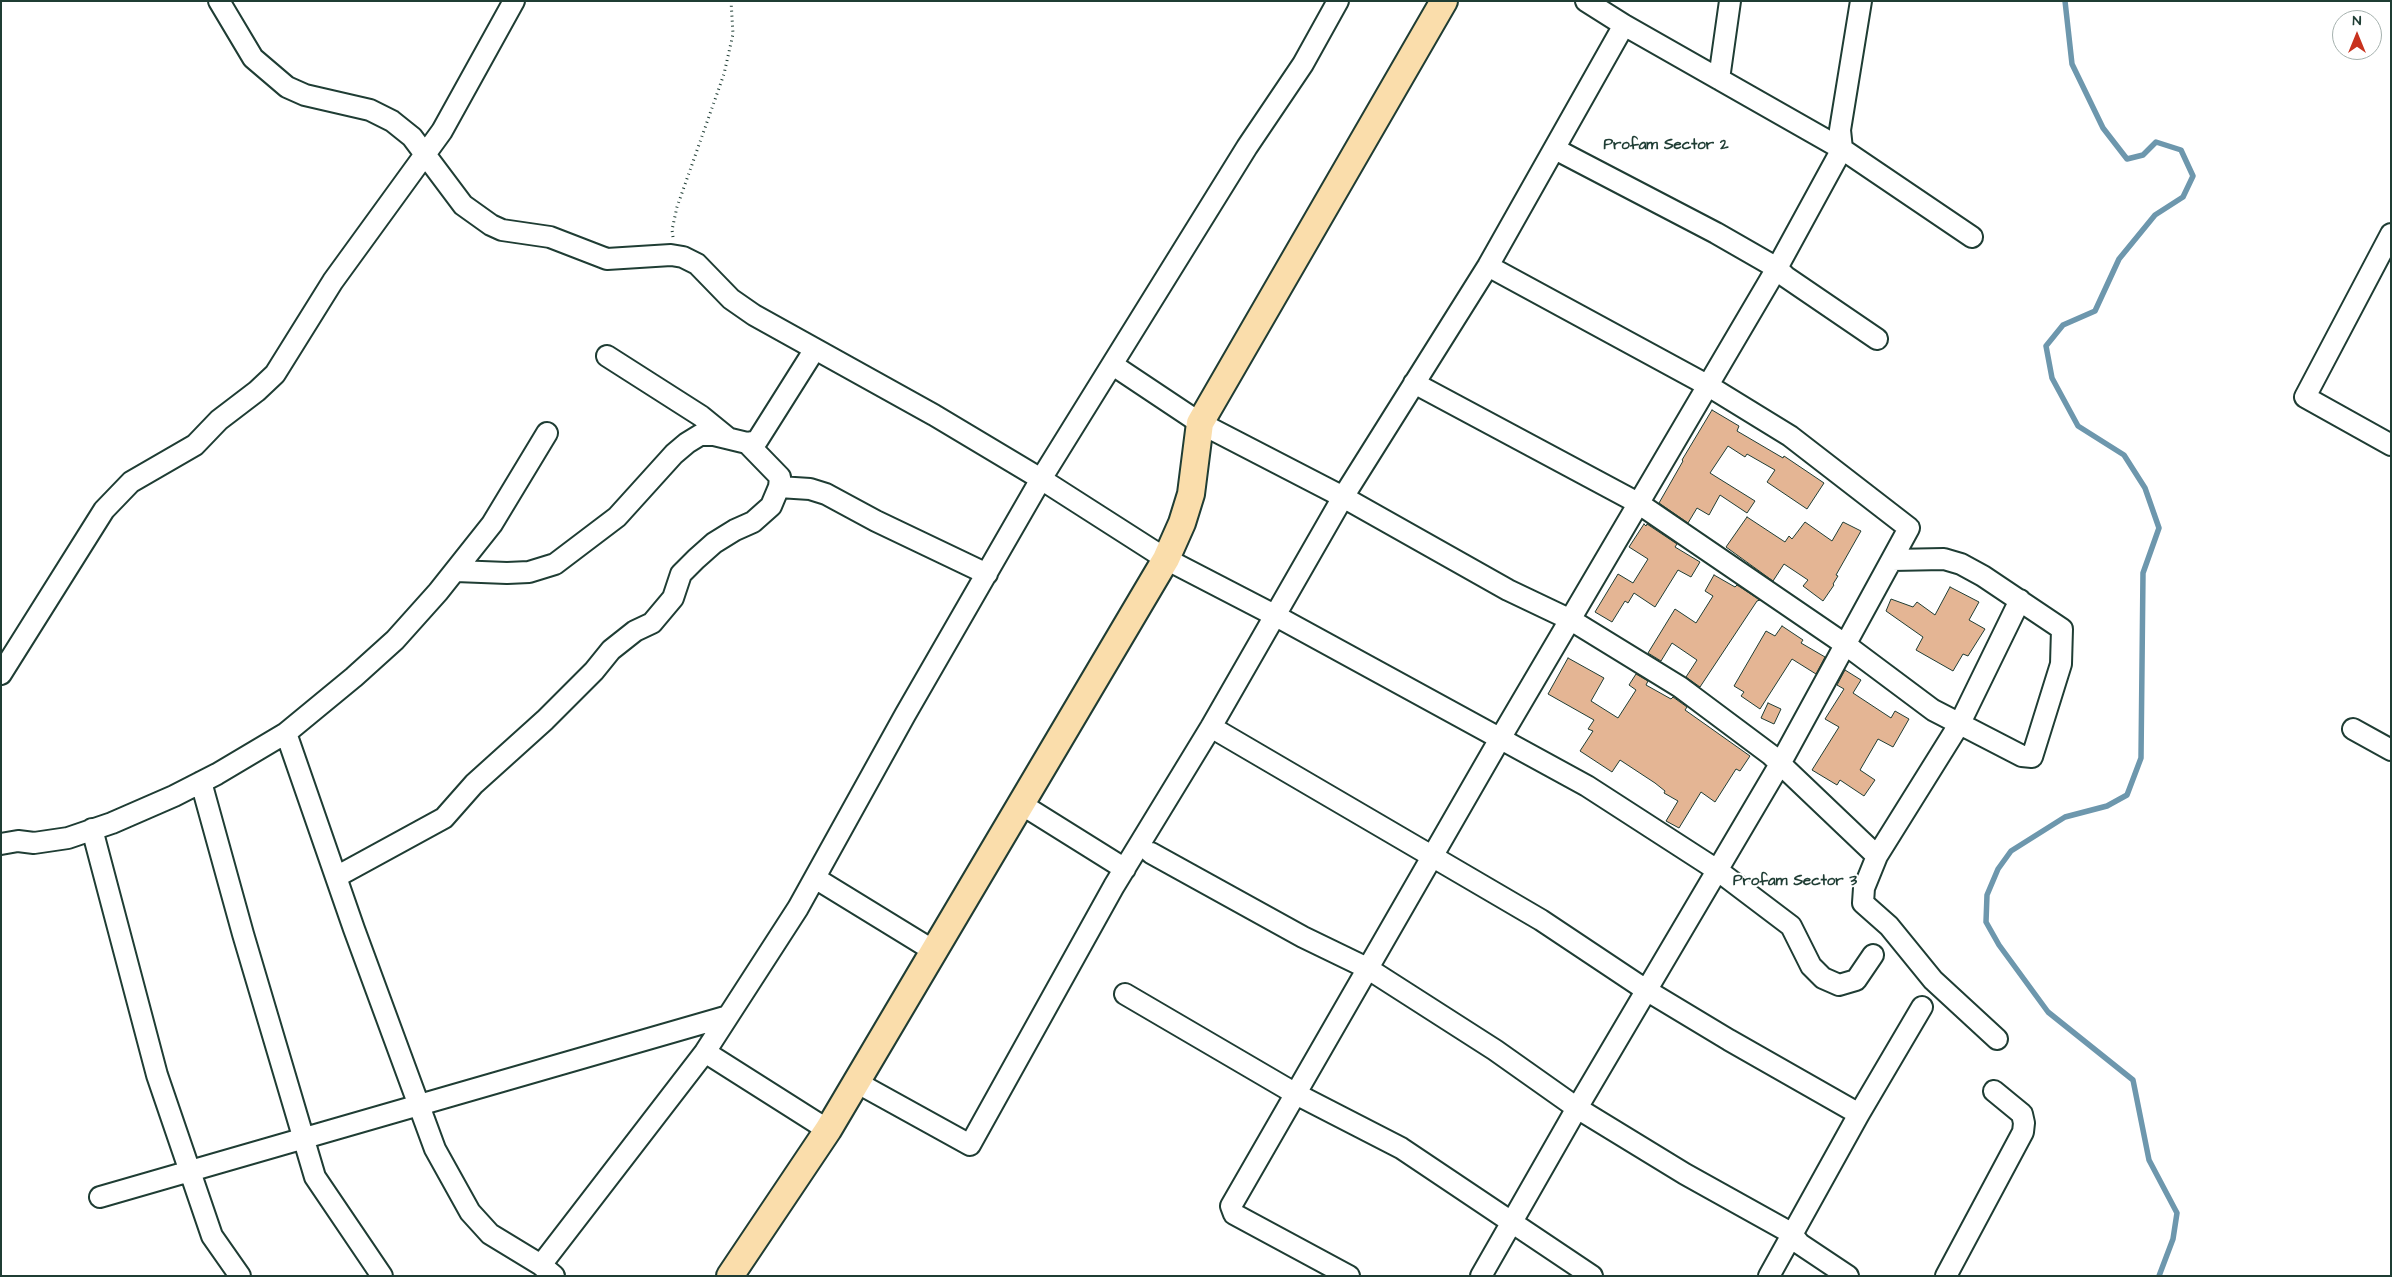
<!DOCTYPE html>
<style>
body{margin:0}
#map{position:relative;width:2392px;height:1277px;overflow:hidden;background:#fff;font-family:"Architects Daughter",sans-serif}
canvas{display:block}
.frame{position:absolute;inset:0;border:2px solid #1f3d34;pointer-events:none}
.north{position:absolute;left:2332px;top:10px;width:50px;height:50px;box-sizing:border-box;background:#fff;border:1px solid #a5b1ae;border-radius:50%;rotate:0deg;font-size:14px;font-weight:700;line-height:20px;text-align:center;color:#1f3d34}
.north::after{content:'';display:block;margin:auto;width:18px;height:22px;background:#c8321e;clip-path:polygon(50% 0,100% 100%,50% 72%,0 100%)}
</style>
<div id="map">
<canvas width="2392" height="1277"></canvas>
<div class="frame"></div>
<div class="north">N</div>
</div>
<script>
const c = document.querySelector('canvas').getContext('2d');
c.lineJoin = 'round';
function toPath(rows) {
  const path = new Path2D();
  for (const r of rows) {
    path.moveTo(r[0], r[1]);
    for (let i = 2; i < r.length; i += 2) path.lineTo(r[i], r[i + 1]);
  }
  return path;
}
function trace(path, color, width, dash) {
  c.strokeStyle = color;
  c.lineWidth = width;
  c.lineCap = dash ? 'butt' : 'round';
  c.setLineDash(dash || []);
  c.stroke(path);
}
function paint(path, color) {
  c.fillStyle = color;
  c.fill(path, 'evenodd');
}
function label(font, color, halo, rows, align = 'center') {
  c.font = font + ' "Architects Daughter",sans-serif';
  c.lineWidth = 4;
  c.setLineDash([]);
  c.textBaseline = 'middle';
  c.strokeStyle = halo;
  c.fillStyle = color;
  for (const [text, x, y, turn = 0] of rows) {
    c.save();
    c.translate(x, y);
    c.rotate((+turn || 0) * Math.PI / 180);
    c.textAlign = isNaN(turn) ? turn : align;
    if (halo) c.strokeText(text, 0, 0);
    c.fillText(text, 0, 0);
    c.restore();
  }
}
const stream = toPath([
 [2065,1,2072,64,2103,128,2127,159,2143,155,2156,142,2181,150,2193,176,2183,197,2155,215,2119,259,2095,311,2063,325,2046,346,2052,378,2078,426,2124,455,2145,488,2159,528,2143,573,2141,758,2127,795,2107,806,2065,817,2011,851,1998,869,1987,895,1986,922,1999,945,2048,1012,2133,1080,2149,1160,2177,1213,2173,1239,2159,1276]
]);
const building = toPath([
 [1712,410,1739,426,1737,431,1783,458,1784,456,1824,483,1807,509,1767,482,1775,470,1747,454,1745,457,1728,446,1710,473,1755,501,1747,513,1720,495,1709,515,1697,508,1688,523,1659,503,1683,461,1682,460,1712,410],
 [1747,517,1785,542,1789,536,1792,539,1805,522,1832,541,1843,522,1861,531,1836,575,1838,576,1833,584,1834,585,1823,601,1803,586,1808,580,1784,564,1773,581,1726,547,1747,517],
 [1644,524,1646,526,1647,524,1677,544,1675,547,1700,562,1691,577,1678,570,1655,607,1634,593,1628,603,1625,601,1612,622,1595,612,1618,574,1633,583,1648,559,1629,547,1644,524],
 [1714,575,1735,587,1737,585,1760,600,1757,601,1700,687,1686,677,1697,660,1672,643,1661,661,1648,653,1675,609,1696,623,1713,596,1705,591,1714,575],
 [1950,587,1979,602,1969,620,1985,629,1968,656,1963,654,1953,671,1916,650,1923,637,1886,611,1891,599,1913,607,1917,602,1935,615,1950,587],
 [1782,626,1803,640,1801,643,1825,657,1816,674,1792,659,1760,709,1741,696,1744,692,1734,686,1766,631,1775,636,1782,626],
 [1568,658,1604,678,1591,701,1618,718,1636,690,1629,685,1636,674,1648,681,1646,685,1671,699,1673,697,1687,707,1685,710,1750,756,1740,771,1736,769,1715,802,1701,792,1679,828,1666,821,1678,801,1664,793,1665,791,1655,783,1620,760,1612,772,1580,751,1593,731,1588,729,1594,720,1548,694,1568,658],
 [1845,670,1861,680,1853,693,1891,718,1895,711,1909,719,1893,747,1878,739,1860,770,1875,780,1864,796,1840,780,1837,785,1812,770,1839,727,1825,719,1844,689,1837,685,1845,670],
 [1768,703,1781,709,1774,724,1761,718,1768,703]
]);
const path = toPath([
 [673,237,672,230,677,207,724,74,733,34,731,1]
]);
const minor = toPath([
 [219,1,253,58,287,87,305,95,370,110,392,121,412,137,463,205,491,225,502,230,550,237,607,259,671,255,683,257,697,264,731,299,754,315,934,415,1041,479,1166,559,1276,616,1587,786,1717,870,1791,926,1811,966,1823,978,1839,985,1856,980,1873,955],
 [1586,1,1624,25,1842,149,1972,237],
 [1719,79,1730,1],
 [1555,149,1716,233,1777,268,1786,277,1877,339],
 [2391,234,2305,397,2391,445],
 [607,356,701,416,728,438],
 [1113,365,1200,423,1343,497,1508,590,1571,620,1680,687,1771,755,1877,856],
 [1414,383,1638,503,1846,645,1933,710,2022,756,2032,757,2061,664,2062,629,1983,576,1961,564,1944,559,1892,560],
 [779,487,810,489,826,494,876,521,987,574],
 [456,571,507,573,529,572,555,564,617,517,674,454,687,443,700,435,714,435,747,443,757,441,815,349],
 [1,674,104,510,131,482,195,445,219,420,257,391,275,374,333,281,442,131,514,1],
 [1211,727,1541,920,1646,990,1729,1040,1859,1114],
 [2353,729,2391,750],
 [286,733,354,929,435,1149,470,1212,490,1234,541,1265,554,1276],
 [201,782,243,934,315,1177,382,1276],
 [1021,804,1125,869],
 [92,829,157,1075,212,1236,240,1276],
 [1,844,18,841,34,843,68,838,112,823,174,796,217,774,286,733,354,677,395,640,438,592,492,524,547,433],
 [1151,853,1303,937,1367,968,1495,1050,1577,1108,1685,1174,1791,1233,1800,1244,1848,1276],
 [336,877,444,818,474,784,545,720,594,671,611,650,635,631,652,623,673,598,681,574,696,559,714,543,735,530,753,522,771,506,779,487,780,477,747,443],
 [815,878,934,951],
 [1125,994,1296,1094,1401,1148,1592,1276],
 [1997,1039,1933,980,1889,926,1863,903,1864,888,1877,856,1960,723,2020,600],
 [705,1052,828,1130],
 [856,1082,970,1145,1114,886,1211,727,1343,497,1488,266,1624,25],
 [100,1197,728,1016],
 [541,1265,705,1052,798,908,905,715,1041,479,1247,147,1303,64,1338,1],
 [1349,1276,1234,1214,1231,1206,1501,737,1777,268,1842,149,1840,130,1861,1],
 [1481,1276,1577,1108,1780,764,1909,528,1790,436,1707,385,1488,266],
 [1769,1276,1859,1114,1922,1007],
 [1946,1276,2023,1132,2024,1123,2022,1114,1994,1091]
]);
const major = toPath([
 [730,1276,828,1130,1166,559,1182,523,1191,494,1200,423,1444,1]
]);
const neighbourhoodNames = [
 ["Profam Sector 2",1666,146],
 ["Profam Sector 3",1795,882]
];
trace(stream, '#6d97ad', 5.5);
paint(building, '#e4b594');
trace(building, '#1f3d34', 1);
trace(minor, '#1f3d34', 24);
trace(major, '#1f3d34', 30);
trace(path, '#1f3d34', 3, [1, 4]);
trace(minor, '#fff', 20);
trace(major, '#faddab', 26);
label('bold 15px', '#1f3d34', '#fff', neighbourhoodNames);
</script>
